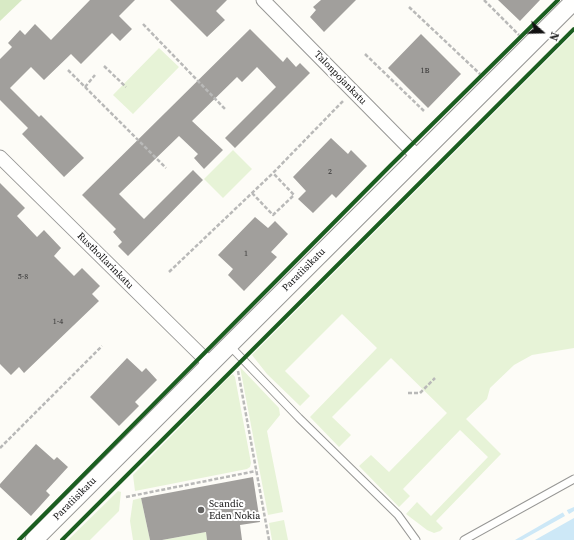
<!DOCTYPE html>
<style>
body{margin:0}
#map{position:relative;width:574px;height:540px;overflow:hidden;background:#fdfcf7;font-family:"Source Serif 4",serif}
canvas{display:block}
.north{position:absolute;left:522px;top:12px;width:40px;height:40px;-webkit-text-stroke:3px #fff;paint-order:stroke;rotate:110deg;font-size:11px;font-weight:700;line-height:16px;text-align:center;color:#111}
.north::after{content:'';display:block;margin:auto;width:14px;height:18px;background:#111;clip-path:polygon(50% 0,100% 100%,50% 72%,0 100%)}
</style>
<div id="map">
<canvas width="574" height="540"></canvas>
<div class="north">N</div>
</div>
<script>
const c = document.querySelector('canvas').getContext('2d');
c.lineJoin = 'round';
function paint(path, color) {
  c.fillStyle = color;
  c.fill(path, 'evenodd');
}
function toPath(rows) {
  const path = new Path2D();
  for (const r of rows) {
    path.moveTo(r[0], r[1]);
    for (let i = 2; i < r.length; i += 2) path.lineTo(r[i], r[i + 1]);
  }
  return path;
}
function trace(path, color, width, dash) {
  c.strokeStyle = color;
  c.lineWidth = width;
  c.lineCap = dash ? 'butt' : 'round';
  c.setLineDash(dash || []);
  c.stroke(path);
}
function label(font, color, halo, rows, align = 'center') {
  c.font = font + ' "Source Serif 4",serif';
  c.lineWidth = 4;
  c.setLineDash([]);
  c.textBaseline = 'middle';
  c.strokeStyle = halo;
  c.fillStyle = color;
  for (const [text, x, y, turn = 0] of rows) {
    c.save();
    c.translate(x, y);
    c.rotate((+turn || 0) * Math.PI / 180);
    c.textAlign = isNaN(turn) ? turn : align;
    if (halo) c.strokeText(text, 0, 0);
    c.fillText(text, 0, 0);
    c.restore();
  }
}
const green = toPath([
 [574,33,574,348,532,355,514,365,490,388,487,399,466,419,501,454,436,521,443,528,440,531,434,533,427,530,406,514,417,502,431,516,488,457,460,430,403,489,410,496,399,507,359,466,371,455,389,472,447,413,391,358,332,417,351,435,339,447,310,417,377,348,342,314,285,371,310,396,300,406,267,374,252,355],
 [159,48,179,67,133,114,113,95],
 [233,150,252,169,223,198,204,179],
 [240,367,279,408,280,415,267,431,283,512,268,515],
 [233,374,235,377,251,463,250,467,247,469,135,491,133,475,230,376],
 [118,491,121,492,119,511,90,540,68,540],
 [141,498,150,540,133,540,130,521,133,500],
 [284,520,288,540,272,540,269,523],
 [206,532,207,540,162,540]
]);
const forest = toPath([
 [0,0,22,0,0,21]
]);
const water = toPath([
 [574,507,574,540,515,540,567,510]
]);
const pier = toPath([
 [566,509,569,514,574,511,574,518,535,540,522,540,565,516,562,511]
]);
const building = toPath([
 [90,0,135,0,119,16,132,29,120,41,112,33,81,64,71,54,44,80,31,67,10,88,39,117,41,115,84,158,64,177,22,134,28,128,0,100,0,59,12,47,8,43,20,30,25,35,35,24,51,40],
 [170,0,227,0,216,11,225,20,207,37],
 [321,0,356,0,324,32,310,17,316,10,313,7],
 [498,0,540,0,520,21],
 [250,29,283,62,287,57,296,67,300,63,310,73,235,148,225,138,276,87,257,67,242,82,237,77,192,121,223,150,204,169,194,158,198,154,179,136,119,194,144,219,193,170,203,180,128,256,118,246,122,242,113,232,116,229,82,195],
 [421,34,461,74,428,108,388,68],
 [331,138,348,154,351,150,367,166,336,198,332,194,313,213,298,199,306,191,293,177],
 [0,183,25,208,17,216,37,237,44,230,61,248,54,256,74,276,82,268,100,286,92,294,99,301,24,373,19,367,11,375,0,364],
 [255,217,268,228,275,221,288,234,271,252,277,257,244,291,228,275,233,269,218,255],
 [127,358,142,372,146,368,157,380,135,402,139,406,119,426,90,397],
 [36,444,54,460,57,457,68,467,46,491,50,495,31,516,0,487,0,484],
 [253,477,260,522,240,525,242,540,207,540,206,532,162,540,150,540,141,498]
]);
const path = toPath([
 [484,0,519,35],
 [409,7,480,74],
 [143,24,225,109],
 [365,54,425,112],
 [104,66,126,87],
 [68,70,166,168],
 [85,87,95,75],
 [252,193,273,215,294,195,273,173],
 [169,272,273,173,343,101],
 [238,371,269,540],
 [408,393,420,393,435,378],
 [0,448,102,346],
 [126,497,256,471]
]);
const service = toPath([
 [229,345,299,418,398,515,416,540],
 [464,540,574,479]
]);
const minor = toPath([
 [263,0,417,156],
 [0,157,210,364]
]);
const tertiary = toPath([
 [34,540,574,1]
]);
const cycleway = toPath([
 [19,540,391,165,558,0],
 [62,540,574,29]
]);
const markers = [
 [201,510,4,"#646362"]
];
const numberNames = [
 ["1B",425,71],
 ["2",330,172],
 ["1",246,254],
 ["5-8",23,277],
 ["1-4",58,322]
];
const streetNames = [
 ["Talonpojankatu",340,78,46],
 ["Rusthollarinkatu",105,261,45],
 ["Paratiisikatu",304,270,-45],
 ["Paratiisikatu",75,499,-45]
];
const poiNames = [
 ["Scandic",209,504],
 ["Eden Nokia",209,516]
];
paint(green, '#e7f3d7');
paint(forest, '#d8eac5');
paint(water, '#cde8f7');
paint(pier, '#fdfcf7');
paint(building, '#a19f9c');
trace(service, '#979795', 9);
trace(minor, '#979795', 15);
trace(tertiary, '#979795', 19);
trace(path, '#b9b9b8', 2.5, [4, 2]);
trace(service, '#fffffe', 7);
trace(minor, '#fffffe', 13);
trace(tertiary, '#fffffe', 17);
trace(cycleway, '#1b5e20', 4);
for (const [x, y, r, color] of markers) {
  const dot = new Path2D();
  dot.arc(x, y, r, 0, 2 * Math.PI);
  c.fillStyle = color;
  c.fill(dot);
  trace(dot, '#fff', 1.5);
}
label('8px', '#353434', null, numberNames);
label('10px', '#111', '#fff', streetNames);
label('10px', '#111', '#fff', poiNames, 'left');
</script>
